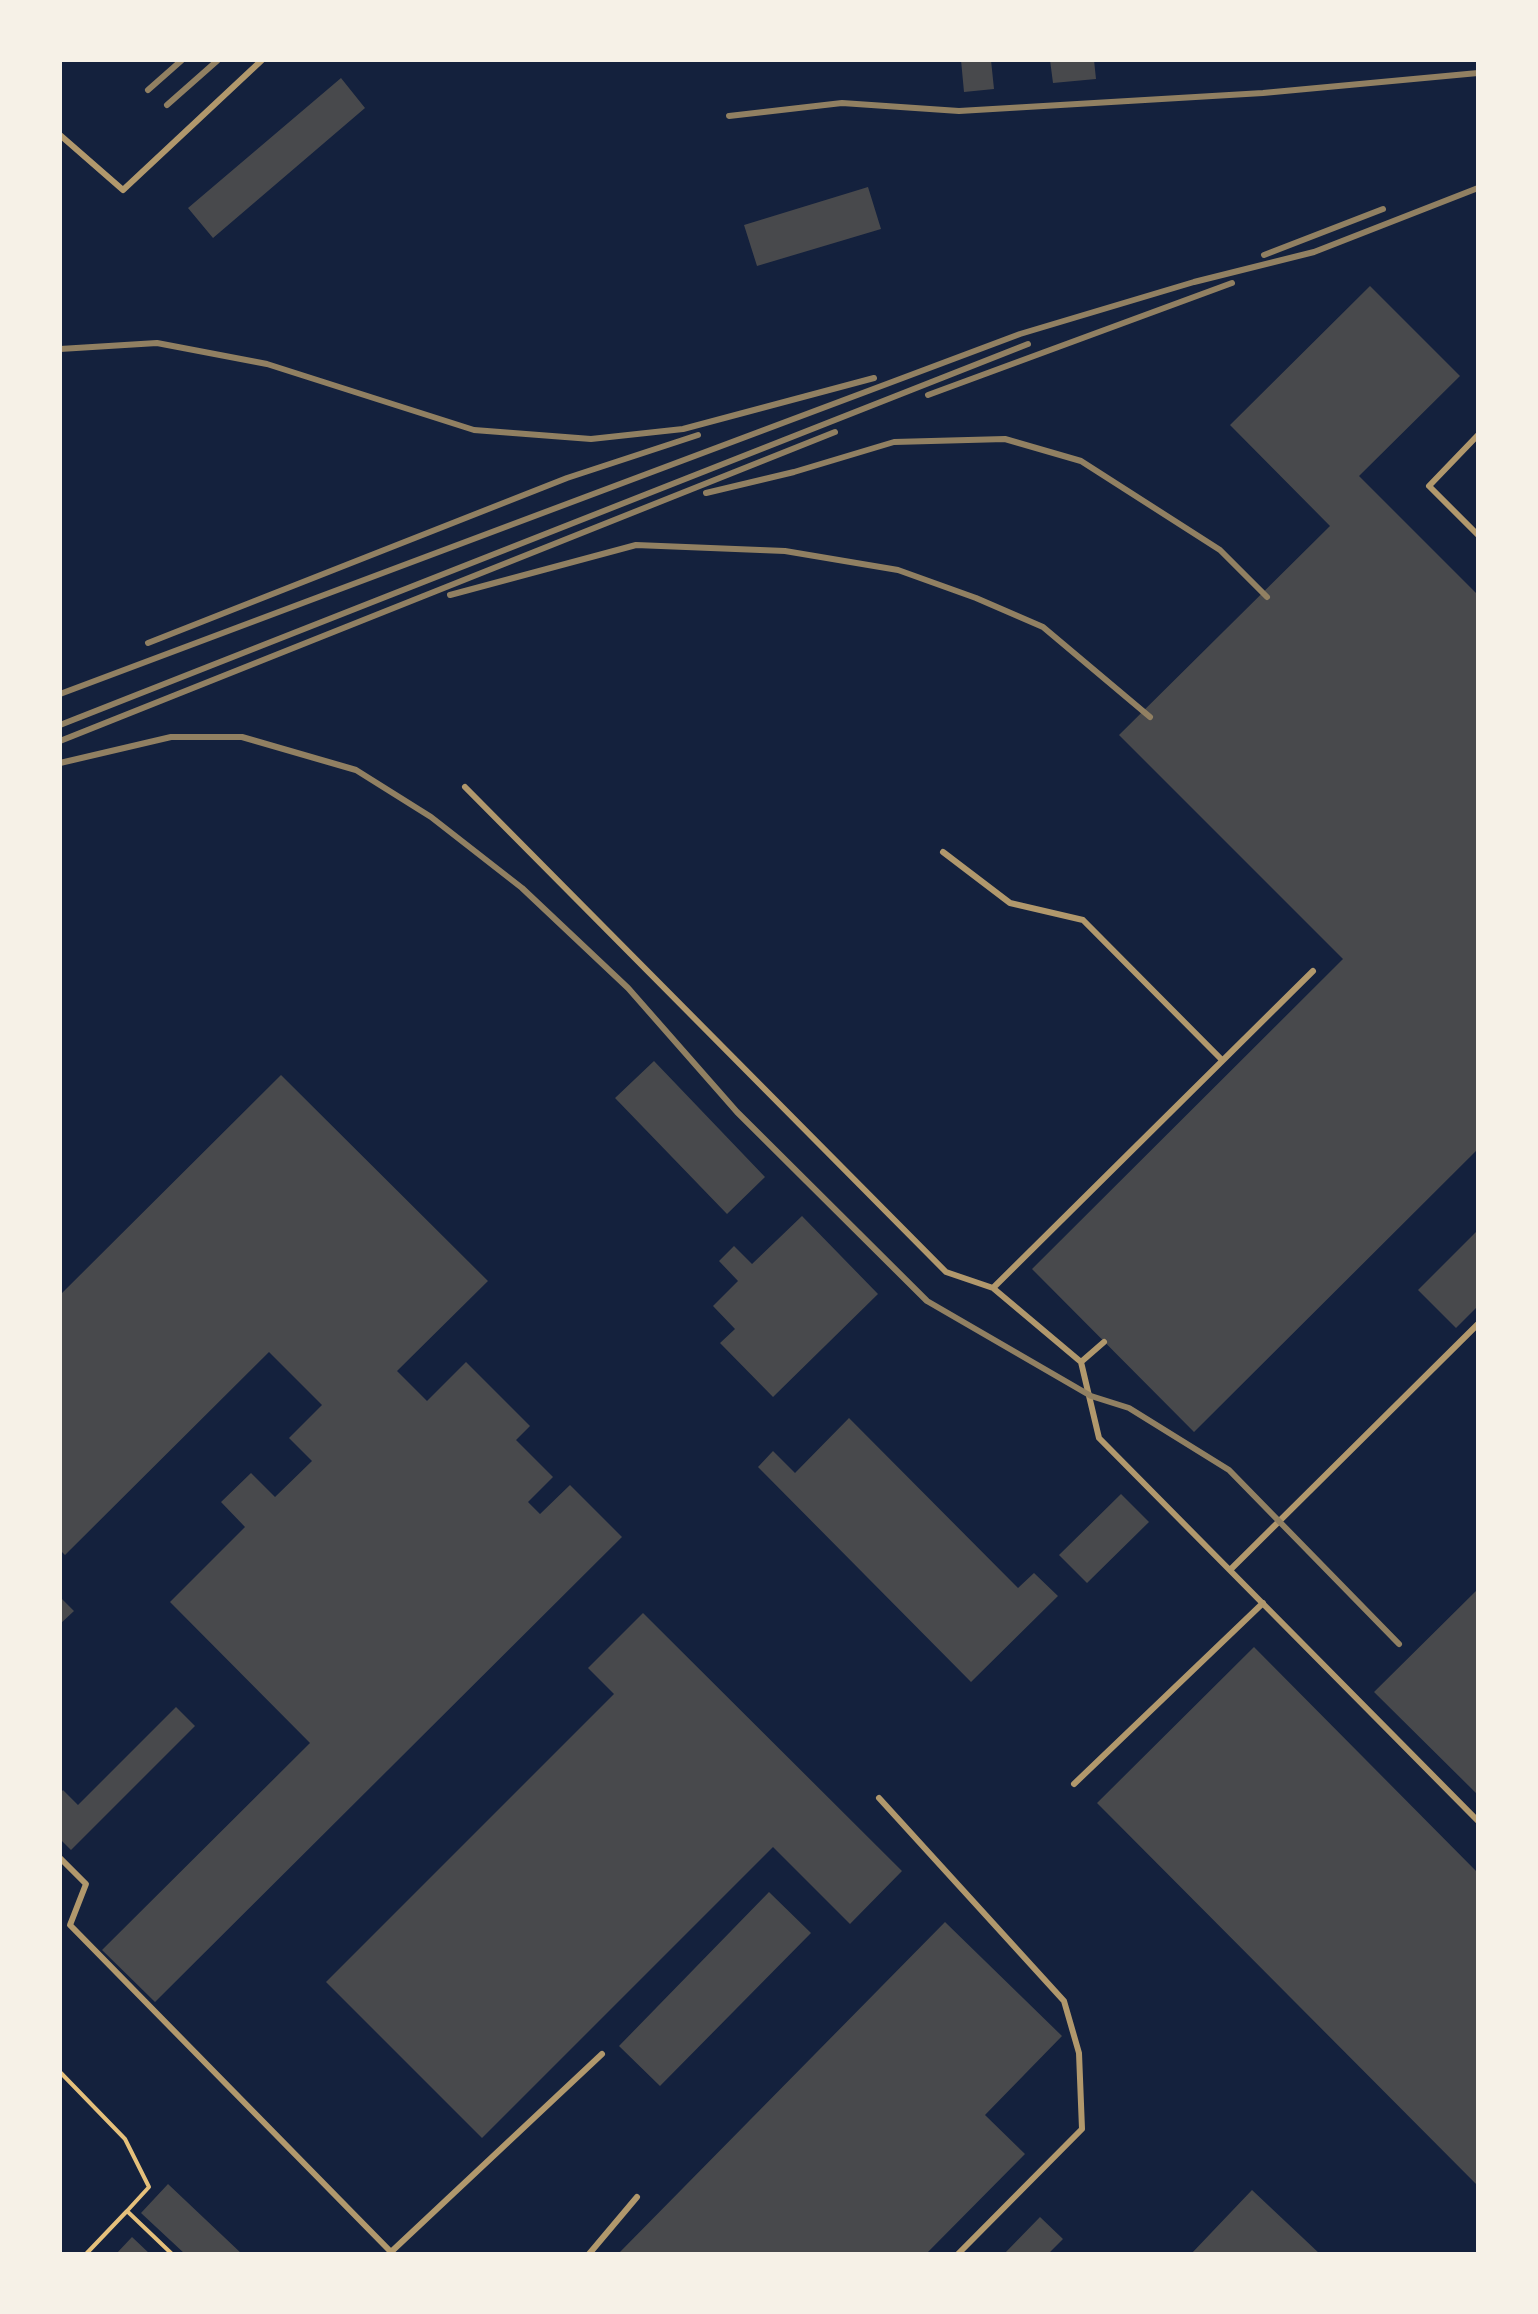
<!DOCTYPE html>
<style>
body{margin:0}
#map{position:relative;width:1538px;height:2314px;overflow:hidden;background:#14213d;font-family:"DejaVu Sans",sans-serif}
canvas{display:block}
.frame{position:absolute;inset:0;border:62px solid #f6f1e7;pointer-events:none}
</style>
<div id="map">
<canvas width="1538" height="2314"></canvas>
<div class="frame"></div>
</div>
<script>
const c = document.querySelector('canvas').getContext('2d');
c.lineJoin = 'round';
function paint(path, color) {
  c.fillStyle = color;
  c.fill(path, 'evenodd');
}
function toPath(rows) {
  const path = new Path2D();
  for (const r of rows) {
    path.moveTo(r[0], r[1]);
    for (let i = 2; i < r.length; i += 2) path.lineTo(r[i], r[i + 1]);
  }
  return path;
}
function trace(path, color, width, dash) {
  c.strokeStyle = color;
  c.lineWidth = width;
  c.lineCap = dash ? 'butt' : 'round';
  c.setLineDash(dash || []);
  c.stroke(path);
}
const building = toPath([
 [961,60,991,60,994,89,964,92],
 [1050,60,1094,60,1096,79,1053,83],
 [341,78,365,108,213,238,188,208],
 [868,187,881,229,757,266,744,225],
 [1370,286,1460,376,1359,476,1478,595,1478,1149,1194,1432,1032,1269,1343,959,1119,735,1330,526,1230,425],
 [654,1061,765,1177,727,1214,615,1098],
 [281,1075,488,1281,397,1371,427,1401,466,1362,530,1426,516,1440,553,1477,528,1502,540,1514,570,1485,622,1537,155,2002,102,1950,310,1743,170,1602,245,1527,221,1502,251,1473,275,1497,312,1461,289,1438,322,1405,269,1352,65,1555,60,1550,60,1295],
 [802,1216,878,1294,773,1397,720,1343,735,1329,713,1306,738,1281,719,1261,734,1246,752,1264],
 [1478,1230,1478,1306,1456,1328,1418,1290],
 [849,1418,1018,1588,1034,1573,1058,1596,971,1682,758,1467,773,1451,795,1473],
 [1121,1494,1149,1522,1087,1583,1059,1555],
 [1478,1589,1478,1795,1374,1692],
 [60,1597,74,1611,60,1624],
 [643,1613,902,1871,850,1924,773,1847,482,2138,326,1982,614,1694,588,1668],
 [1254,1647,1478,1873,1478,2186,1097,1803],
 [176,1707,195,1726,71,1850,60,1839,60,1793,63,1790,78,1805],
 [769,1892,811,1933,660,2086,619,2046],
 [945,1922,1062,2036,985,2115,1025,2154,926,2254,618,2254],
 [168,2184,242,2254,185,2254,141,2213],
 [1252,2190,1320,2254,1191,2254],
 [1040,2217,1063,2239,1048,2254,1004,2254],
 [132,2237,150,2254,116,2254]
]);
const path = toPath([
 [60,2072,125,2139,149,2187,127,2211,172,2254],
 [86,2254,127,2211]
]);
const service = toPath([
 [60,135,123,190,262,60],
 [1478,435,1429,486,1478,535],
 [465,787,946,1272,993,1288],
 [943,852,1010,903,1083,920,1222,1060],
 [1313,971,993,1288,1081,1362,1099,1438,1478,1821],
 [1081,1362,1104,1342],
 [1230,1570,1478,1324],
 [1074,1784,1263,1603],
 [879,1798,1064,2001,1079,2053,1082,2129,958,2254],
 [60,1858,86,1884,70,1925,391,2252],
 [393,2254,391,2252,602,2054],
 [589,2254,637,2197]
]);
const rail = toPath([
 [148,90,182,60],
 [167,105,218,60],
 [729,116,842,103,959,111,1263,93,1478,73],
 [1264,255,1383,209],
 [60,349,157,343,267,364,474,430,591,439,683,429,874,378],
 [928,395,1232,283],
 [706,493,794,472,894,442,1005,439,1081,461,1220,550,1267,597],
 [450,595,636,545,785,551,898,570,976,598,1043,627,1150,717],
 [148,643,567,478,698,435],
 [60,694,1020,334,1194,282,1314,252,1478,188],
 [60,725,1028,344],
 [60,741,835,432],
 [60,763,171,737,242,737,356,770,431,817,522,888,628,988,737,1112,927,1301,1091,1396,1129,1408,1229,1470,1399,1644]
]);
paint(building, '#48494c');
trace(path, '#e5c07b', 4);
trace(service, '#b1986c', 6);
trace(rail, '#918062', 6);
</script>
